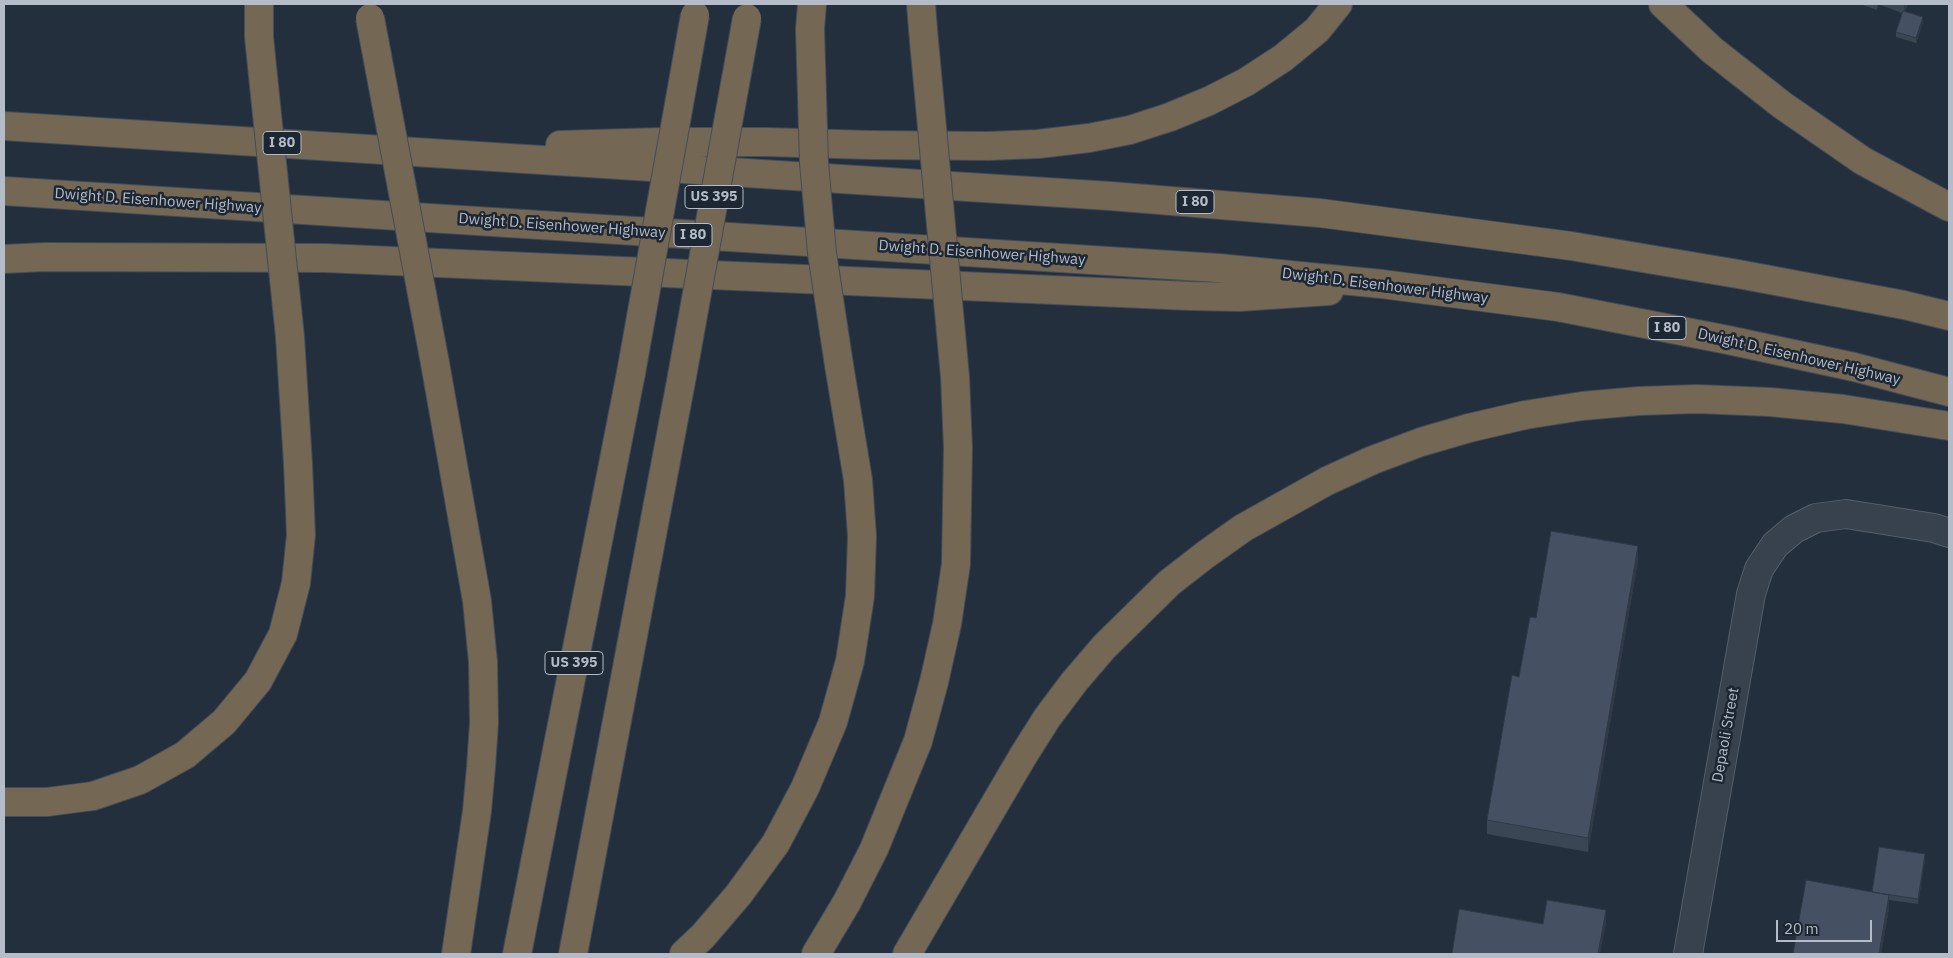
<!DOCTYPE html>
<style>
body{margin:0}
#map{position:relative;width:1953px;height:958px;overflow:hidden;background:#242f3e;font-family:"IBM Plex Sans",sans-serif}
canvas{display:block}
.frame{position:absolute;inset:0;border:5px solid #b4bcc9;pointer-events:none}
.scale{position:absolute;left:1776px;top:920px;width:96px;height:22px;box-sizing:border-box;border:2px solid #b4bcc9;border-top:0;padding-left:6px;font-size:15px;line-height:18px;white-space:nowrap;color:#b4bcc9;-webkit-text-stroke:4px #1d2633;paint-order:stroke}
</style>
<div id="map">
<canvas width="1953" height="958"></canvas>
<div class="frame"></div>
<div class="scale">20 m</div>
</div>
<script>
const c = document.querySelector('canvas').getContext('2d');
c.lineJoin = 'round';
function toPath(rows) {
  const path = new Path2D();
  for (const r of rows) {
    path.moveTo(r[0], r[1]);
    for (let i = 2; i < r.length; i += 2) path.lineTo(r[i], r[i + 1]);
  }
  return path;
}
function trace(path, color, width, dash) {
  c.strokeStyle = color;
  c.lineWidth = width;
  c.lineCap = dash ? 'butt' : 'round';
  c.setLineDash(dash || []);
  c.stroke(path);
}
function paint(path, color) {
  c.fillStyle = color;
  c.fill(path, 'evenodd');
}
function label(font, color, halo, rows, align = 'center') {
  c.font = font + ' "IBM Plex Sans",sans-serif';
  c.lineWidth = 5;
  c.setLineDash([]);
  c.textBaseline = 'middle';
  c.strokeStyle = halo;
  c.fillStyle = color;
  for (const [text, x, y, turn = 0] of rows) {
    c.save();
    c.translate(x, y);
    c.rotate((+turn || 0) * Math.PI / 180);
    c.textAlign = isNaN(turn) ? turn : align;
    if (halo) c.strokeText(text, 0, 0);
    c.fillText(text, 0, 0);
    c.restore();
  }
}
const street = toPath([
 [1688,954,1751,594,1759,569,1775,545,1794,529,1816,518,1846,514,1934,528,1949,533]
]);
const highway = toPath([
 [921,4,923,30],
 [1663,4,1712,50,1782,105,1863,161,1949,207],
 [810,29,812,4],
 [4,126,1110,196,1320,213,1571,246,1738,274,1904,305,1949,316],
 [560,145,661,142,766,142,871,145,988,146,1038,144,1089,138,1130,130,1170,117,1209,101,1246,82,1283,58,1317,30,1338,4],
 [4,191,1218,268,1382,284,1558,307,1728,340,1854,367,1949,392],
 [4,259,45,257,325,258,1190,296,1239,297,1329,291],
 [435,363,477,601,483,662,484,723,481,767,477,811,456,954],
 [4,802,47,802,93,796,140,780,185,755,224,722,258,681,283,634,296,583,301,535,298,464,290,337],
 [517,954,631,373],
 [573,954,682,376],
 [684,954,703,936,739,894,776,843,805,788,833,722,850,661,860,596,862,536,858,480,839,365],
 [816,954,847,902,874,849,918,741,934,682,947,624,956,564,958,448,955,377],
 [907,954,1023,756,1047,718,1074,682,1104,647,1169,583,1205,555,1243,528,1327,481,1373,460,1421,442,1469,428,1525,415,1582,406,1639,401,1697,399,1770,402,1843,409,1949,426]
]);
const highwayBridge = toPath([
 [259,5,259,37,290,337],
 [370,18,435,363],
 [810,29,814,163,822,253,839,365],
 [923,30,955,377],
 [631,373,695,15],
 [682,376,747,18]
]);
const wall = toPath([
 [1860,4,1908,4,1905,11,1923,22,1916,43,1896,37,1896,32,1902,13,1878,4,1877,10],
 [1638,560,1588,852,1487,834,1487,820,1519,677,1536,618],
 [1925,859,1918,904,1889,900,1889,908,1881,954,1793,954,1872,892]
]);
const shadedWall = toPath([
 [1904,4,1908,4,1904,14],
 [1923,17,1923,22,1916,43,1916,38],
 [1638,546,1638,560,1588,852,1588,838],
 [1925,854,1925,859,1918,904,1918,899],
 [1889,895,1889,908,1881,954,1879,954],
 [1606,910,1606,924,1600,954,1598,954]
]);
const building = toPath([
 [1903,11,1923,17,1916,38,1896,32,1903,11],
 [1551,531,1638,546,1588,838,1487,820,1512,675,1519,677,1530,617,1536,618,1551,531],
 [1879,847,1925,854,1918,899,1872,892,1879,847],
 [1806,880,1889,895,1879,954,1793,954,1806,880],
 [1547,900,1606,910,1598,954,1452,954,1459,909,1543,924,1547,900]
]);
const shields = [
 [282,143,38],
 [714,197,58],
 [1195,202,38],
 [693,235,38],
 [1667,328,38],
 [574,663,58]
];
const shieldNames = [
 ["I 80",282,143],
 ["US 395",714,197],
 ["I 80",1195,202],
 ["I 80",693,235],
 ["I 80",1667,328],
 ["US 395",574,663]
];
const streetNames = [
 ["Dwight D. Eisenhower Highway",158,201,4],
 ["Dwight D. Eisenhower Highway",562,226,4],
 ["Dwight D. Eisenhower Highway",982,253,4],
 ["Dwight D. Eisenhower Highway",1385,286,7],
 ["Dwight D. Eisenhower Highway",1799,357,13],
 ["Depaoli Street",1726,735,-80]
];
trace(street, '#565f6c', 30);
trace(highway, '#434c59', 30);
trace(street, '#38414e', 28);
trace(highway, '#746855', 28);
trace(highwayBridge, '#434c59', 30, []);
trace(highwayBridge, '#746855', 28);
paint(wall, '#3b4654');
paint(shadedWall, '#303945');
paint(building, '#455162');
trace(building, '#303945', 1);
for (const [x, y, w] of shields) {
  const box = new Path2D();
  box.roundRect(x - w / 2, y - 11.5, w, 23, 4);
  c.fillStyle = '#1d2633';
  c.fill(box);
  trace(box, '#b4bcc9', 1);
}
label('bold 14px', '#b4bcc9', null, shieldNames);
label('15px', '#b4bcc9', '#1d2633', streetNames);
</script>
